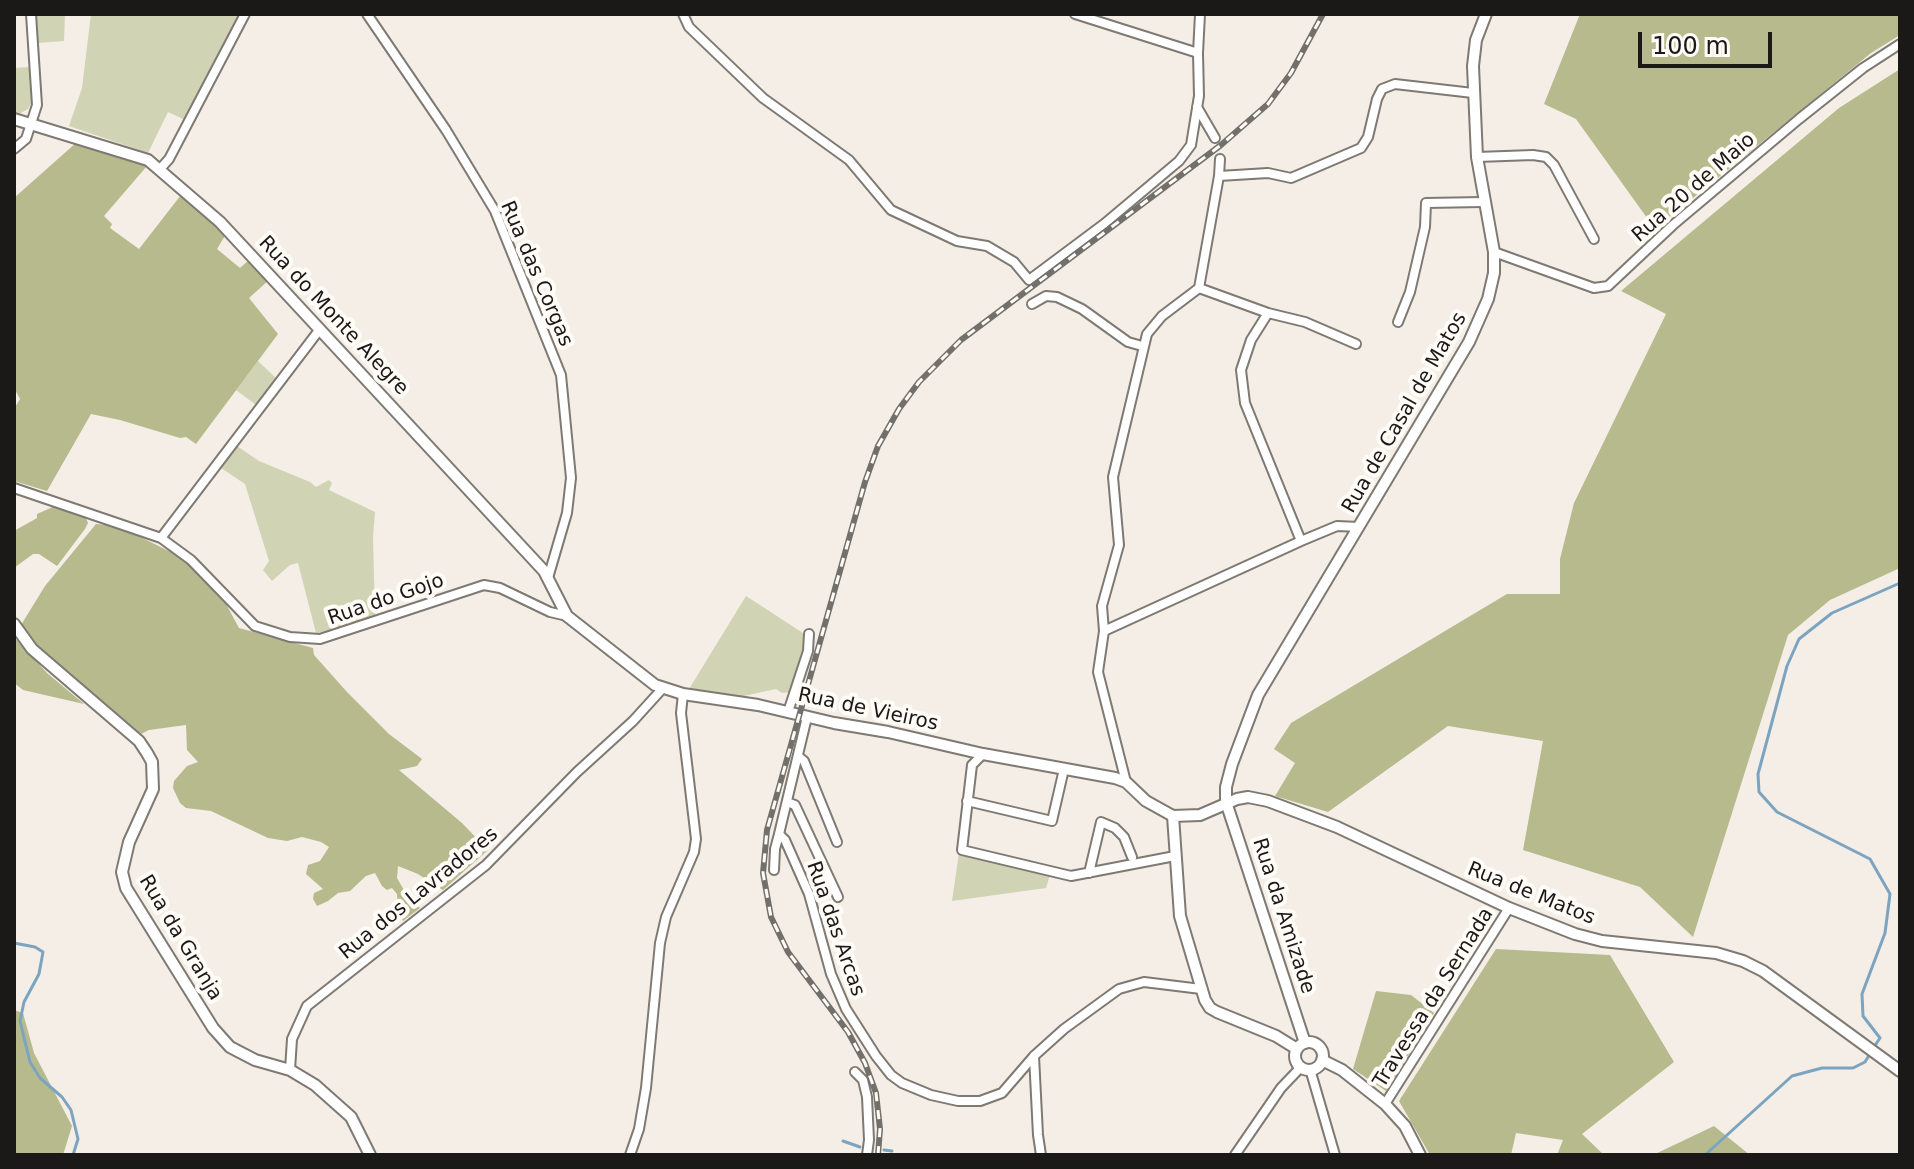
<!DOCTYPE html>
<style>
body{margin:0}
#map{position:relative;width:1914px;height:1169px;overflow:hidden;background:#f4eee6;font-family:"DejaVu Sans",sans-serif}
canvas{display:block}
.frame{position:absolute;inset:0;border:16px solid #1b1917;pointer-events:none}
.scale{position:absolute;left:1638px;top:32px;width:134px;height:36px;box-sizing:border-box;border:4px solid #1b1917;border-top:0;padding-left:10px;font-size:24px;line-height:28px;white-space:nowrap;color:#1b1917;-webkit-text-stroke:6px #fffcf7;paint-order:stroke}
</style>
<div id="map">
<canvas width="1914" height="1169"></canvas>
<div class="frame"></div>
<div class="scale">100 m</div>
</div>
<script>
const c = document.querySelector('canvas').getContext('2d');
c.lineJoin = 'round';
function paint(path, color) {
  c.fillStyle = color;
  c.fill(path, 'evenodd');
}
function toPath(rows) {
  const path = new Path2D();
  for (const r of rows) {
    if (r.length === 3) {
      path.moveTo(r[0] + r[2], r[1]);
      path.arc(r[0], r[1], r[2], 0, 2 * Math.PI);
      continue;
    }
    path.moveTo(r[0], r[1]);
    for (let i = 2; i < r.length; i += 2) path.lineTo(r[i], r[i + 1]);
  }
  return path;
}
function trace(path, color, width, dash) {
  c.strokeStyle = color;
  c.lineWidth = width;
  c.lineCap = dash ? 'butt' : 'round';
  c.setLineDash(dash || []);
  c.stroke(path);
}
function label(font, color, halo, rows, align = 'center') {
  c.font = font + ' "DejaVu Sans",sans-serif';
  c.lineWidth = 8;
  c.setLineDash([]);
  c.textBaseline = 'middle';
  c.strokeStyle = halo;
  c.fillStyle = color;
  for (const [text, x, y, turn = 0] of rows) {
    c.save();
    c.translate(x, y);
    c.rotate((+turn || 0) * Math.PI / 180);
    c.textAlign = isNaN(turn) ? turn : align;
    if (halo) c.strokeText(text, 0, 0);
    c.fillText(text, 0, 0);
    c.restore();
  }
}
const green = toPath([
 [36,14,65,14,64,41,37,43],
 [91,14,241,14,185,120,168,112,148,153,69,126,82,88],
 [29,67,32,102,28,109,19,114,14,113,14,68],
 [258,361,277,379,256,405,236,390],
 [237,446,259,461,310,482,316,487,329,480,332,483,329,490,375,512,373,537,375,617,349,626,316,633,298,563,290,565,272,581,263,570,269,561,245,484,221,468],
 [746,596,803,633,806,647,791,692,782,693,776,689,739,697,689,689],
 [959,853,1050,875,1046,888,952,901]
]);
const forest = toPath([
 [1580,14,1900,14,1900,35,1871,53,1655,229,1576,119,1544,104],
 [1900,69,1900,568,1830,600,1788,635,1693,937,1640,887,1523,850,1543,741,1448,726,1328,812,1275,796,1295,763,1274,749,1291,723,1507,594,1560,594,1560,559,1574,503,1666,314,1621,291,1839,108],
 [77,142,147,166,104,216,112,224,110,228,139,249,181,195,226,234,217,249,240,268,249,260,269,280,249,298,278,334,196,444,186,437,180,438,120,420,91,414,47,491,14,481,14,409,20,399,14,388,14,198],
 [55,506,85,516,88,523,85,529,57,566,39,554,33,554,14,568,14,531,37,518,37,514],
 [96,524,118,526,181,557,226,604,239,628,313,648,314,655,347,692,389,734,422,759,417,766,399,770,462,823,488,850,443,890,418,874,398,866,397,878,409,899,420,908,403,921,398,911,397,894,392,888,387,890,382,886,375,873,366,876,350,891,338,893,328,901,317,906,313,899,314,893,323,889,306,874,308,865,320,861,329,847,321,842,302,837,287,841,268,838,211,811,186,808,180,803,173,788,174,781,187,766,198,762,187,750,186,725,149,730,141,734,50,659,38,648,21,625,45,586],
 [14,637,47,673,84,704,23,690,14,683],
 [1496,949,1610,955,1674,1062,1582,1134,1604,1155,1557,1155,1563,1140,1516,1133,1511,1155,1430,1155,1399,1101],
 [1376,991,1411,995,1434,1013,1386,1091,1353,1069],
 [14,1010,23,1013,34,1053,72,1126,63,1155,14,1155],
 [1714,1126,1750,1155,1653,1155]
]);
const stream = toPath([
 [14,943,35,947,43,952,39,974,24,1002,20,1021,30,1062,40,1078,62,1097,71,1110,78,1139,73,1155],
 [1876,1044,1880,1038,1863,1016,1862,994,1885,933,1890,894,1870,859,1777,812,1759,792,1758,774,1787,666,1799,639,1832,613,1900,583],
 [843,1141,860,1147],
 [884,1150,892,1151],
 [1705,1155,1792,1076,1822,1068,1853,1068,1865,1062,1868,1057]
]);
const minor = toPath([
 [367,14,446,130,495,211,561,375,571,478,567,513,548,578],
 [683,14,689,27,763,98,849,160,891,210,957,241,987,246,1014,262,1029,280,1104,224,1179,161,1191,145,1199,96,1198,53,1200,14],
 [1075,14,1198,53],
 [1197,107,1215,138],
 [14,149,26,139,37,105,31,14],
 [1477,157,1533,155,1546,157,1554,165,1594,239],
 [160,169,169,159,245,14],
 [1219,176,1268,173,1291,178,1361,148,1368,137,1377,99,1382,89,1395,84,1473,93],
 [1494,252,1594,288,1608,286,1673,225,1799,119,1863,68,1900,44],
 [1199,288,1268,313,1305,322,1356,344],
 [1032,304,1046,296,1057,297,1082,309,1128,342,1142,346],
 [1268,313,1251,340,1241,370,1245,403,1301,541],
 [1398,322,1410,292,1425,227,1426,203,1483,202],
 [14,488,161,538,191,560,255,626,290,637,320,639,484,585,500,588,550,612,567,616],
 [161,538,320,329],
 [1104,631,1301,541,1337,526,1359,527],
 [788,712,808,651,809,634],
 [807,717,779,834,785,840,809,894,831,974,846,1009,876,1056,891,1075,902,1083,931,1095,958,1101,980,1101,1002,1093,1034,1056,1064,1029,1119,989,1144,982,1201,989],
 [983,754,972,765,962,850,1071,876,1175,856],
 [798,756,804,761,837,842],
 [1126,782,1098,672,1104,631,1102,606,1119,545,1113,477,1147,334,1162,316,1199,288,1219,176,1220,159],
 [967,801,1052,821,1064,769],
 [787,802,795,805,838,897],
 [774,870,775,849,779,834],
 [1089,873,1101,822,1115,828,1124,837,1132,857],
 [1034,1056,1038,1135,1041,1155],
 [1310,1069,1335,1155],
 [290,1070,292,1039,307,1006,486,865,577,772,633,721,663,688],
 [855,1072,863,1080,867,1097,869,1140,867,1155],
 [1385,1104,1509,908],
 [630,1155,639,1129,646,1088,660,943,666,917,694,852,696,839,681,713,683,694],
 [1235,1155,1281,1088,1301,1067]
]);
const tertiary = toPath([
 [14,119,148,160,220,222,544,571,567,616,655,685,683,694,758,705,834,723,888,732,983,754,1115,778,1126,782,1146,801,1173,816,1200,815,1237,799,1248,797,1268,801,1337,827,1509,908,1575,934,1602,941,1716,953,1743,961,1763,971,1900,1071],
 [14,624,32,649,139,741,147,753,152,762,153,789,129,842,122,872,126,888,213,1028,230,1047,255,1060,290,1070,315,1085,351,1117,370,1155],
 [1173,816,1180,916,1205,1000,1210,1008,1217,1012,1276,1036,1297,1049],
 [1309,1056,14],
 [1305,1043,1226,802,1226,787,1232,764,1258,695,1469,342,1488,299,1494,273,1494,252,1477,157,1473,66,1476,40,1486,14],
 [1322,1060,1342,1070,1385,1104,1405,1126,1420,1155]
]);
const rail = toPath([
 [878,1155,880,1129,876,1093,865,1063,848,1032,788,952,771,917,763,873,767,830,865,482,878,446,899,409,919,382,961,340,1221,145,1268,104,1291,73,1323,14]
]);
const streetNames = [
 ["Rua 20 de Maio",1694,188,-41],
 ["Rua das Corgas",536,274,67],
 ["Rua do Monte Alegre",333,316,47],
 ["Rua de Casal de Matos",1405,413,-60],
 ["Rua do Gojo",386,600,-19],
 ["Rua de Vieiros",868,710,12],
 ["Rua dos Lavradores",419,894,-39],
 ["Rua de Matos",1531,894,22],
 ["Rua da Amizade",1283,916,72],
 ["Rua das Arcas",835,929,71],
 ["Rua da Granja",180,938,59],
 ["Travessa da Sernada",1434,998,-58]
];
paint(green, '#d0d4b4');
paint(forest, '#b6ba8d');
trace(stream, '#7ca4c1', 3);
trace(minor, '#7e7972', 12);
trace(tertiary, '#7e7972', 14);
trace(minor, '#fff', 8);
trace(tertiary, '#fff', 10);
trace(rail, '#73706b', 6);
trace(rail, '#fffcf7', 3, [9]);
label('20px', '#1b1917', '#fffcf7', streetNames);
</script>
